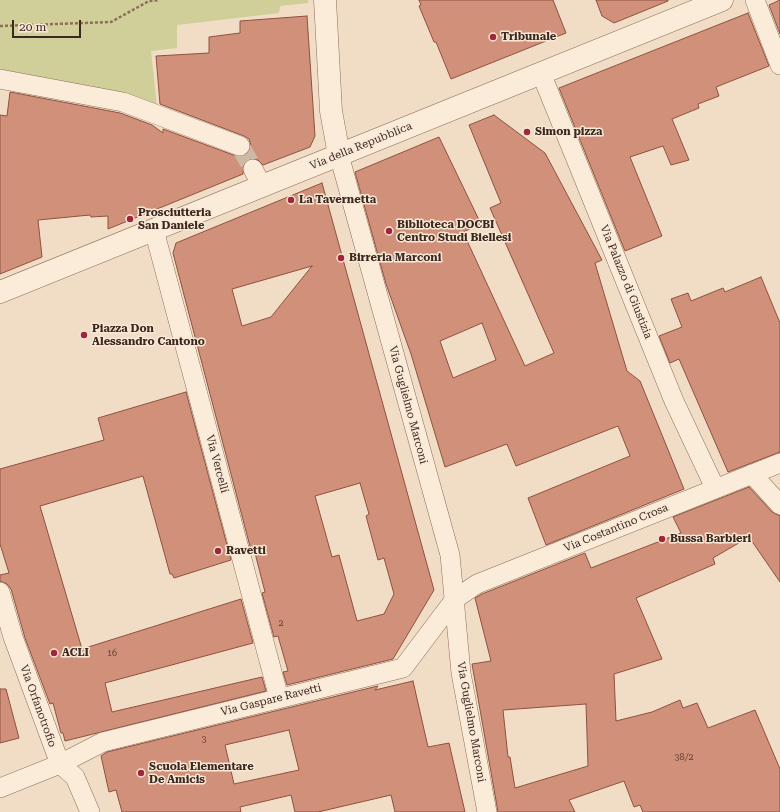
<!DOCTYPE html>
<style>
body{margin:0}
#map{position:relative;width:780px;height:812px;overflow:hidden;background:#f1ddc6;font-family:"Roboto Serif",serif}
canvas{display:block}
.scale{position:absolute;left:12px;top:20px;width:69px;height:18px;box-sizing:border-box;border:2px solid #3d281f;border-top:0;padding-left:5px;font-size:12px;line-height:14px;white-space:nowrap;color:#3d281f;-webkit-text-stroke:3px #f8e8d6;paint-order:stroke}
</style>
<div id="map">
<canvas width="780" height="812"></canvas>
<div class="scale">20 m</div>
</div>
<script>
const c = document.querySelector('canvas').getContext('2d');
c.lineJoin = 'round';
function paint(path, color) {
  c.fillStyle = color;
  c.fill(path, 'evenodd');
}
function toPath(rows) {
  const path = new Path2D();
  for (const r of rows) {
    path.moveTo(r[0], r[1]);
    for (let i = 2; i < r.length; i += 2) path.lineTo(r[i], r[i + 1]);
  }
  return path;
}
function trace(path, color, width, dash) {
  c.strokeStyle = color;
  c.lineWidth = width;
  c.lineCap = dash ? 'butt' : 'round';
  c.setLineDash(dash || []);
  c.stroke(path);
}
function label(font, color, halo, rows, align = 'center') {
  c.font = font + ' "Roboto Serif",serif';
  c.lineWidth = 3;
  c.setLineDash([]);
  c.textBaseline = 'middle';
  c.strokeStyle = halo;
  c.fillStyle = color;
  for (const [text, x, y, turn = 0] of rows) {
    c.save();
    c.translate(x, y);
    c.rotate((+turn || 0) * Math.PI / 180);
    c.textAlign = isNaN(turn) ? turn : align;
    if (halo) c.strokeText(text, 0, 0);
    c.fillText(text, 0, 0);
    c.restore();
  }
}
const green = toPath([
 [0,0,308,0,308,3,280,6,279,13,177,25,177,48,151,51,157,106,0,69]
]);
const building = toPath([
 [419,0,553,0,566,33,451,79,436,42,434,42,419,6,421,5,419,0],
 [596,0,668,0,668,1,614,23,602,16,596,0],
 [780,0,780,34,769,5,780,0],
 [748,13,769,66,716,87,719,96,698,104,699,108,672,119,689,160,671,165,663,146,630,157,662,236,625,251,559,88,748,13],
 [307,16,315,136,310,147,263,165,258,160,248,159,244,164,243,174,108,229,108,216,91,217,90,215,38,220,42,257,0,274,0,115,7,116,10,92,120,113,152,125,163,133,163,129,236,156,242,157,247,154,251,145,249,139,244,136,160,104,156,56,209,53,209,37,240,33,240,21,307,16],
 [494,115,545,153,602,260,595,263,627,371,640,381,684,489,546,545,528,498,630,456,618,426,516,466,507,444,445,467,411,354,386,284,355,172,439,137,481,224,463,232,525,366,554,353,490,208,501,203,469,125,494,115],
 [482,323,496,360,453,378,440,341,482,323],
 [322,183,434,590,393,659,287,685,283,672,288,671,278,636,274,637,262,593,265,592,255,553,252,554,173,253,176,243,322,183],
 [312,266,271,317,242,326,232,289,312,266],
 [360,483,369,514,366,516,378,560,384,558,394,594,384,614,357,621,339,555,332,557,315,496,360,483],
 [761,277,780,323,780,452,728,472,679,359,670,363,659,336,682,327,671,299,688,293,691,301,723,288,725,292,761,277],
 [186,392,231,560,174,578,172,574,170,574,143,476,40,506,82,649,241,599,253,643,105,683,112,712,262,677,266,691,65,741,63,733,61,733,53,703,50,704,25,638,11,589,7,584,0,581,0,575,9,573,0,544,0,469,104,440,98,418,186,392],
 [749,487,772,512,780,516,780,582,749,537,713,558,715,564,636,598,662,659,614,674,616,721,652,712,680,700,683,708,697,703,708,728,755,710,780,769,780,812,643,812,640,805,634,807,624,781,569,800,575,812,498,812,472,664,491,661,475,598,482,594,585,553,591,568,681,533,673,517,749,487],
 [586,704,588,766,515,788,510,757,508,757,503,710,586,704],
 [413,681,428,747,449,743,465,812,395,812,391,795,318,812,295,812,291,795,240,807,241,812,122,812,116,790,109,792,101,756,107,752,378,686,375,690,413,681],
 [289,730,299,770,234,784,225,745,289,730],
 [0,689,6,689,19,738,0,743,0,689]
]);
const minorTunnel = toPath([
 [240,146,253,169]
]);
const path = toPath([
 [0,26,111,22,149,1,159,0]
]);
const minor = toPath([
 [755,0,780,65],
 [541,73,674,401,715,488],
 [0,79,123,102,240,146],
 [339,155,450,555,461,673,487,812],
 [253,169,262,186],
 [154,230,279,698],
 [752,474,780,505],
 [0,592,13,637,60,764,75,777,90,812],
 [0,788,60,764,103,742,403,668,455,599,477,584,780,463]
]);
const tertiary = toPath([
 [325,0,331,111,339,155],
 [0,292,722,0]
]);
const markers = [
 [493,37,4,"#a0263b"],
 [527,132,4,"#a0263b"],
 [291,200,4,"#a0263b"],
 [130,219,4,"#a0263b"],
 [389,231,4,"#a0263b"],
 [341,258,4,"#a0263b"],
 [84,335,4,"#a0263b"],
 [662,539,4,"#a0263b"],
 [218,551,4,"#a0263b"],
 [54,653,4,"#a0263b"],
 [141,773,4,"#a0263b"]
];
const numberNames = [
 ["2",281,623],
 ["16",112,653],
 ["3",204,739],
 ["38/2",684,757]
];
const poiNames = [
 ["Tribunale",501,37],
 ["Simon pizza",535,132],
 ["La Tavernetta",299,200],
 ["Prosciutteria",138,213],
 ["San Daniele",138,226],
 ["Biblioteca DOCBI",397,225],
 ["Centro Studi Biellesi",397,238],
 ["Birreria Marconi",349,258],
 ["Piazza Don",92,329],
 ["Alessandro Cantono",92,342],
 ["Bussa Barbieri",670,539],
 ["Ravetti",226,551],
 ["ACLI",62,653],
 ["Scuola Elementare",149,767],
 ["De Amicis",149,780]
];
const streetNames = [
 ["Via della Repubblica",361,146,-22],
 ["Via Palazzo di Giustizia",626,282,68],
 ["Via Guglielmo Marconi",408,405,75],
 ["Via Vercelli",217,464,75],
 ["Via Costantino Crosa",616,528,-22],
 ["Via Gaspare Ravetti",271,700,-14],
 ["Via Orfanotrofio",38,706,70],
 ["Via Guglielmo Marconi",471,722,80]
];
paint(green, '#d0ce99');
paint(building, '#d1907a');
trace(building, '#8e513e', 1);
trace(minorTunnel, '#cdb9a5', 19, [19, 10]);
trace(minor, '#8e6d5a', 20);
trace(tertiary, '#8e6d5a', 23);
trace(path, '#8e6d5a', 2.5, [3, 2]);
trace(minor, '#fbecda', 19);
trace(tertiary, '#fbecda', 22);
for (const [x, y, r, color] of markers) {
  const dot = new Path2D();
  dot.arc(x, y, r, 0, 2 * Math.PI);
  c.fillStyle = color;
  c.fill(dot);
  trace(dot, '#f8e8d6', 1.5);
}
label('9px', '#624236', null, numberNames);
label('bold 11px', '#3d281f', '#f8e8d6', poiNames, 'left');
label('11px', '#3d281f', '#f8e8d6', streetNames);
</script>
